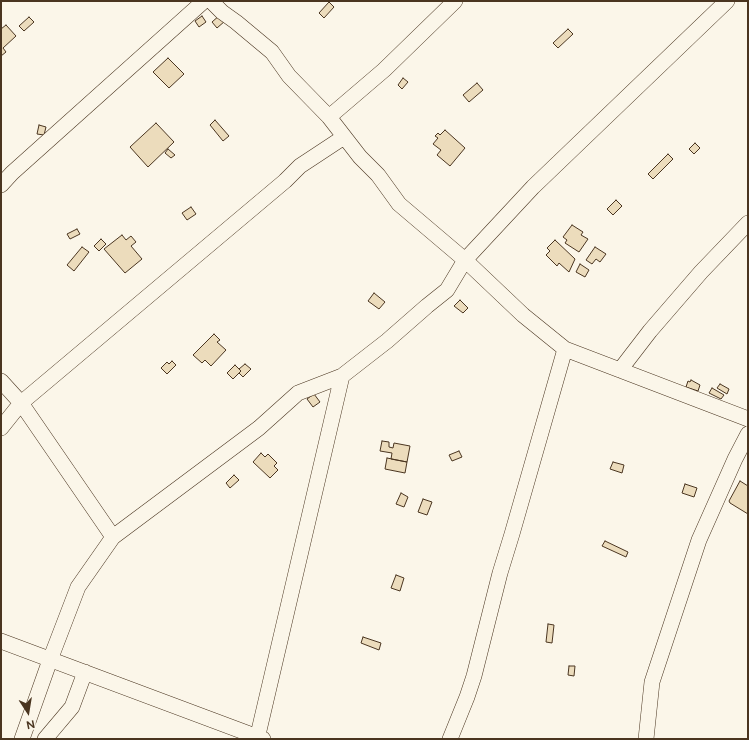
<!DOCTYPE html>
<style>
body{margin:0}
#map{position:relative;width:749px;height:740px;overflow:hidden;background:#fbf6e9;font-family:Figtree,sans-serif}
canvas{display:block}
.frame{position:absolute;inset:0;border:2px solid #4a3520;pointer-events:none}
.north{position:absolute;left:8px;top:692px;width:40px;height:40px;-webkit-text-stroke:3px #fbf6e9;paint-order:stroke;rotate:168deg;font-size:11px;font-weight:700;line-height:16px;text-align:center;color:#4a3520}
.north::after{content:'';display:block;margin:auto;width:14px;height:18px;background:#4a3520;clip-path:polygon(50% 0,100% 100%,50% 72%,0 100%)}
</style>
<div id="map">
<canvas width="749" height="740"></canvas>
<div class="frame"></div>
<div class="north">N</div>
</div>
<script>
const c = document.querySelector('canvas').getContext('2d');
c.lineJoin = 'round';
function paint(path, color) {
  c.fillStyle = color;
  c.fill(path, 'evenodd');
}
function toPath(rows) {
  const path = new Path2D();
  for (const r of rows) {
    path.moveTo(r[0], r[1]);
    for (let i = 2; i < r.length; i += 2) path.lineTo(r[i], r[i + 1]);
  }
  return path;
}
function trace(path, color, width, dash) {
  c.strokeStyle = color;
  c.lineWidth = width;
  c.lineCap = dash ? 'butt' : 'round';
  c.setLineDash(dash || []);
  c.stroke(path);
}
const building = toPath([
 [329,2,334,7,324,18,319,13,329,2],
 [220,15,225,21,217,28,212,22,220,15],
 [202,16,206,22,199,27,195,21,202,16],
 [29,17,34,22,24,31,19,26,29,17],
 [6,25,16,36,3,48,6,52,1,56,1,29,6,25],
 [568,29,573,34,558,48,553,43,568,29],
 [168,58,184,74,169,88,153,72,168,58],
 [403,78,408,82,402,89,398,85,403,78],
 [477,83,483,90,469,102,463,95,477,83],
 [215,120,229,136,223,141,210,125,215,120],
 [156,123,174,142,148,167,130,147,156,123],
 [39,125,46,127,44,135,37,134,39,125],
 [445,130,465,148,450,166,437,155,441,150,433,144,438,138,435,136,438,133,440,135,445,130],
 [695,143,700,148,694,154,689,149,695,143],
 [168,149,175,155,171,158,165,153,168,149],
 [668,154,673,159,653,179,648,174,668,154],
 [616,200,622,206,613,215,607,209,616,200],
 [191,207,196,214,187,220,182,213,191,207],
 [572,225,583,232,581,235,588,239,579,252,565,243,567,240,563,237,572,225],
 [77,229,80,234,70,239,67,234,77,229],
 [122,235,126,240,131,236,136,242,131,246,142,259,125,273,104,249,122,235],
 [101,239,106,244,99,251,94,246,101,239],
 [555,240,575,259,569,272,559,263,557,266,546,255,550,251,547,248,555,240],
 [82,247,89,252,74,271,67,265,82,247],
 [595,247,606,254,600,262,596,259,592,264,586,260,595,247],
 [580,264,589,270,585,277,576,272,580,264],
 [374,293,385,302,379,309,368,301,374,293],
 [460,300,468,308,463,313,454,306,460,300],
 [214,334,220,340,217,342,226,350,211,366,205,360,202,363,193,355,214,334],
 [172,361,176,365,167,374,161,368,167,362,169,364,172,361],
 [245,364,251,369,243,377,239,373,241,371,239,369,245,364],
 [235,365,241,371,233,379,227,373,235,365],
 [691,380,700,385,698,391,686,387,688,381,690,382,691,380],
 [720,384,729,389,727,394,717,388,720,384],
 [712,388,724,395,721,399,709,393,712,388],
 [314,394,320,402,313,407,307,399,314,394],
 [382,441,389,442,389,447,393,448,394,443,410,446,407,462,391,459,392,453,380,451,382,441],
 [459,451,462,457,452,461,449,455,459,451],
 [261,453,265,457,268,454,277,463,274,466,278,470,270,478,253,462,261,453],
 [387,458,407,462,405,473,385,469,387,458],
 [613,462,624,465,622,473,610,469,613,462],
 [234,475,239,480,230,488,226,483,234,475],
 [740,481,748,486,748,514,730,503,729,501,740,481],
 [685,484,697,488,694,497,682,493,685,484],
 [401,493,408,497,404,507,396,504,401,493],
 [423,499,432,502,427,515,418,512,423,499],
 [605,541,628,552,626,557,602,546,605,541],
 [396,575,404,578,400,591,391,588,396,575],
 [548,624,554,625,552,643,546,642,548,624],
 [363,637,381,643,379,650,361,643,363,637],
 [569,666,575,666,574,676,568,675,569,666]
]);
const minor = toPath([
 [211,1,222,12,236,22,272,52,289,76,329,117,360,157,378,175,399,204,465,260,523,315,565,349,748,419],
 [329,117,384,70,455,1],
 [1,185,12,173,204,1],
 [620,370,650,331,701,272,748,223],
 [1,381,21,403,113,537],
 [1,428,21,403,285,181,300,166,344,137],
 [1,641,263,739],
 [22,739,50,660,78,587,113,537,259,428,298,393,342,376,387,341,427,306,447,290,465,260,533,187,727,1],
 [45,739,72,707,85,672],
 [257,739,342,376],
 [450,739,467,697,474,676,500,573,512,534,565,349],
 [646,739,652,682,699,540,735,459,748,434]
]);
paint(building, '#ecdcbc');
trace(building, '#4a3520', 1);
trace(minor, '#4a3520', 16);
trace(minor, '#fbf6e9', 15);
</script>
